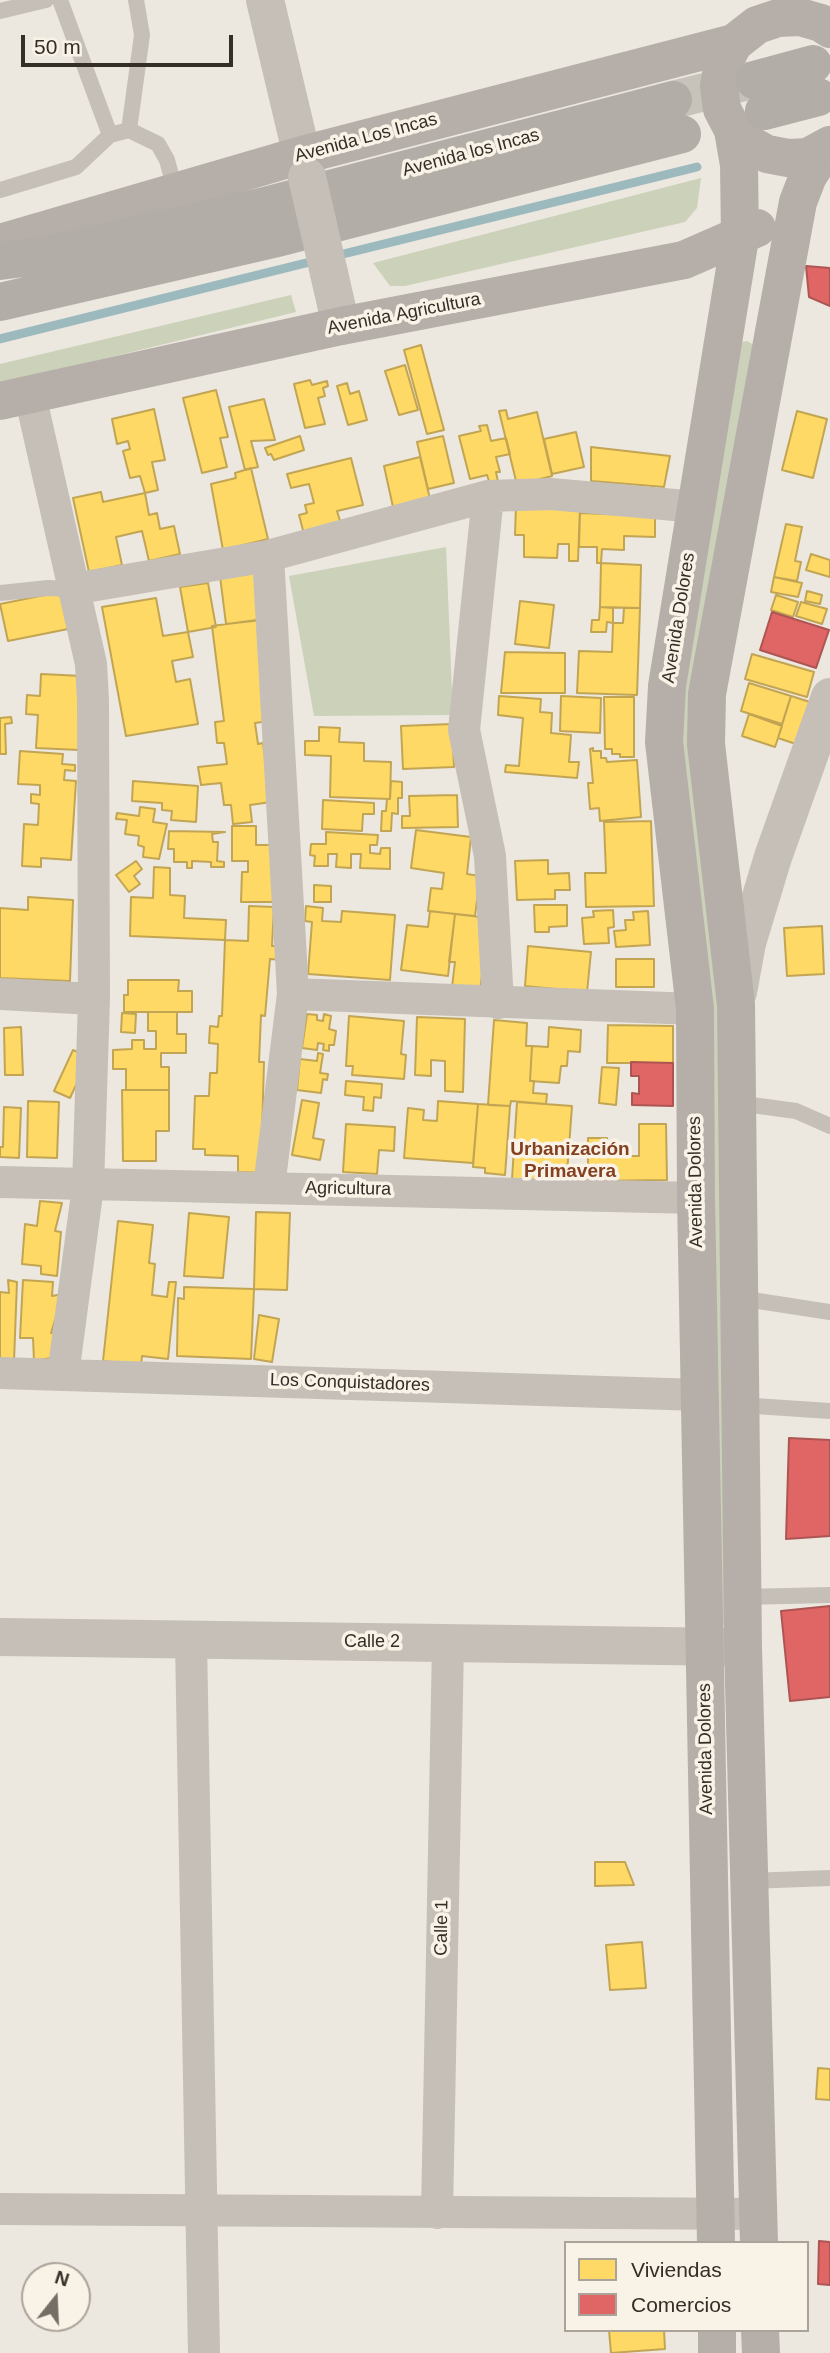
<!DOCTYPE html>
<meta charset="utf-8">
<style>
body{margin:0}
#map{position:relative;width:830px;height:2353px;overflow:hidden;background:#ece7df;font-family:Arial,sans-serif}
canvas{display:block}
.legend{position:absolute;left:564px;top:2241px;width:245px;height:91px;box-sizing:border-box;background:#f9f2e6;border:2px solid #aba39a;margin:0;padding:9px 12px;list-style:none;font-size:21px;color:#352d27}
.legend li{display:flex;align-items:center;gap:14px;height:35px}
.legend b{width:35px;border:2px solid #aba39a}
.north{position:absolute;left:21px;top:2262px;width:70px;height:70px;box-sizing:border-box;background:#f9f2e6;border:2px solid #aba39a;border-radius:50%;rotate:18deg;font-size:19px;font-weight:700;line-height:28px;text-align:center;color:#352d27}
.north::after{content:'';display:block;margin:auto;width:24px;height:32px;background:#756e67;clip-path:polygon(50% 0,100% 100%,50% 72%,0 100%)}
.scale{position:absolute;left:21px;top:35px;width:212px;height:32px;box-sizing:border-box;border:4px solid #352d27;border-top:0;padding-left:9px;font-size:21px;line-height:24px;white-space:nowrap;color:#352d27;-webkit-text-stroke:5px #f9f2e6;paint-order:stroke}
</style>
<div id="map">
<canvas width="830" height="2353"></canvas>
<ul class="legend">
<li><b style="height:19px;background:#ffd966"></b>Viviendas</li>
<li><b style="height:19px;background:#e06666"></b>Comercios</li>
</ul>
<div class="north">N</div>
<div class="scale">50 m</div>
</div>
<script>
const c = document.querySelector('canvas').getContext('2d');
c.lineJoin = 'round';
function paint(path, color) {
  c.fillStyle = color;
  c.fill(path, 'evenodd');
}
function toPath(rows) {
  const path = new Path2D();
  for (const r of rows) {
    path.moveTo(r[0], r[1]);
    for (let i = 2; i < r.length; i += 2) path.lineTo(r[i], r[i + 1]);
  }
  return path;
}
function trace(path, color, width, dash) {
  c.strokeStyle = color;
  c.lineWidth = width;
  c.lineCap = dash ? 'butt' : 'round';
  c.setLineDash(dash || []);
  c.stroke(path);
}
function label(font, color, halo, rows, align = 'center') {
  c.font = font + ' Arial,sans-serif';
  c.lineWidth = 7;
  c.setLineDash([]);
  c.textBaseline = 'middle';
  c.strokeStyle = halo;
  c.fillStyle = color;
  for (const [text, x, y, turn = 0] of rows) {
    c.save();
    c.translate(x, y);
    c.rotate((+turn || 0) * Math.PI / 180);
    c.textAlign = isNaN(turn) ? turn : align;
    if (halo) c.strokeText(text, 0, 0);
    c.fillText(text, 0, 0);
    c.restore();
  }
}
const green = toPath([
 [701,178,697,208,685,222,405,286,390,286,373,263],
 [291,295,296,312,0,384,0,364],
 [747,341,756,346,694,692,723,1006,727,1625,712,1625,676,742,736,343],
 [446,547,453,715,314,716,289,576]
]);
const homes = toPath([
 [421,345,444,430,427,434,404,350,421,345],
 [405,365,418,410,399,415,385,371,405,365],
 [310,380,312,385,327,381,328,386,323,388,325,396,318,398,325,424,305,428,294,384,310,380],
 [347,383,350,394,359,391,367,420,348,425,337,386,347,383],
 [216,390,228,437,220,438,227,467,202,473,183,398,216,390],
 [264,399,275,440,251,441,258,467,245,470,229,407,264,399],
 [154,409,165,460,152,462,158,490,145,493,140,476,130,478,123,451,130,449,128,441,117,444,112,419,154,409],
 [506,410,508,419,537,412,552,476,517,485,499,411,506,410],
 [797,411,827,419,813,478,782,470,797,411],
 [487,425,491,441,506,438,510,454,496,457,500,472,496,472,498,482,490,484,487,475,470,479,459,436,481,431,479,426,487,425],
 [576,432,584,467,552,474,544,439,576,432],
 [300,436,304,450,274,460,271,454,268,455,265,448,300,436],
 [443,436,454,483,428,489,417,442,443,436],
 [591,447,670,456,664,487,591,481,591,447],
 [420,457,430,499,393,507,384,466,420,457],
 [351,458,363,505,337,511,341,524,304,534,299,515,307,513,305,505,314,503,309,484,291,488,287,474,351,458],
 [251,468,268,539,223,550,211,484,236,478,235,473,251,468],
 [101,492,103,502,145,493,149,515,157,513,160,529,174,526,180,554,149,561,142,531,116,537,122,565,89,572,73,498,101,492],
 [516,504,580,506,578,561,569,561,569,544,558,544,557,558,524,557,524,535,515,535,516,504],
 [580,513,655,516,655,537,624,536,624,550,602,549,601,563,597,563,597,547,579,547,580,513],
 [786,524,802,527,795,561,801,562,797,581,774,577,786,524],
 [811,554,830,560,830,577,806,570,811,554],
 [601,563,641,565,640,608,600,607,601,563],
 [256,572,262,620,226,624,220,576,256,572],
 [774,577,802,583,798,597,771,592,774,577],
 [208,583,216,627,188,632,180,587,208,583],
 [807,591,822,595,820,604,805,601,807,591],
 [60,592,68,629,8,641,0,604,60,592],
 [776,595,798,602,793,617,771,610,776,595],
 [156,598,163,636,188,632,193,657,172,661,176,682,190,679,198,724,126,736,102,607,156,598],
 [520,601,554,605,549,648,515,644,520,601],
 [801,602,827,609,822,624,796,616,801,602],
 [600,607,613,608,613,623,607,622,606,632,591,632,592,620,599,620,600,607],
 [624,608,640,608,637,695,577,693,579,651,612,652,613,623,623,623,624,608],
 [257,620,269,721,255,723,258,744,263,743,271,802,250,805,252,822,233,824,231,805,224,805,221,783,201,785,198,767,227,764,224,743,217,743,215,722,224,721,212,626,257,620],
 [505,652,565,653,565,693,501,693,505,652],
 [752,654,814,672,807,697,745,679,752,654],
 [41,674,82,676,79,750,36,748,38,715,26,714,27,695,40,696,41,674],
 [749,683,791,696,782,724,741,711,749,683],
 [499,696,541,699,540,712,552,713,551,733,571,735,569,762,579,762,577,778,505,772,506,765,519,766,523,718,498,715,499,696],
 [561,696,601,698,600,733,560,731,561,696],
 [791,696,810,702,799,745,778,738,791,696],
 [604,697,634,697,634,757,620,757,620,754,612,754,612,749,605,749,604,697],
 [749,714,782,726,775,747,742,736,749,714],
 [11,717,12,723,5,724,6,754,0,754,0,718,11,717],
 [452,724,454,767,403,769,401,726,452,724],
 [319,727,340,728,339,742,364,743,364,761,391,762,390,799,330,797,331,756,305,755,305,741,319,741,319,727],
 [593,748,593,751,601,751,601,758,606,758,607,762,637,760,641,817,600,821,599,808,590,809,588,783,593,783,590,749,593,748],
 [20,751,63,754,62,764,75,765,75,771,65,770,64,780,76,781,71,860,41,858,41,867,22,866,24,824,38,825,39,804,31,803,31,794,40,795,40,785,18,784,20,751],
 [133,781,198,786,196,822,171,820,172,811,162,810,162,803,132,801,133,781],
 [391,781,402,782,402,798,398,798,398,814,392,813,391,831,381,831,382,811,386,811,387,799,390,799,391,781],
 [457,795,458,827,402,828,402,816,410,816,409,796,457,795],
 [323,800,374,803,374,814,363,814,362,831,322,829,323,800],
 [140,807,155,809,153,822,167,824,159,859,143,857,144,847,138,845,139,836,125,834,127,820,116,819,117,813,139,816,140,807],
 [651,821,654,906,586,907,585,873,606,873,604,822,651,821],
 [232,826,256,826,256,845,276,845,275,902,241,902,242,872,248,872,248,861,232,861,232,826],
 [416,830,471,837,467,874,480,876,475,916,428,911,431,888,442,889,444,873,411,868,416,830],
 [169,831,225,832,212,834,213,842,218,842,217,861,224,862,224,867,211,867,211,862,192,861,192,868,187,868,187,862,174,862,174,849,168,849,169,831],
 [326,832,378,835,377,845,370,845,370,853,380,854,381,848,390,848,390,869,360,868,361,854,351,854,351,868,336,867,337,854,328,854,328,866,314,866,315,856,310,855,311,844,326,844,326,832],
 [548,860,548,874,569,873,570,890,555,890,555,899,517,900,515,861,548,860],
 [136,861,142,869,134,876,140,884,129,892,116,875,136,861],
 [154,867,170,868,170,895,185,896,184,918,226,920,225,940,130,936,131,897,153,898,154,867],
 [314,885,331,886,331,902,314,902,314,885],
 [28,897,73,900,70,981,0,978,0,908,28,910,28,897],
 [534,905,567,905,567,926,549,927,549,932,535,932,534,905],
 [249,906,274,907,272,946,284,946,283,960,270,959,265,1016,261,1015,259,1062,264,1062,262,1135,267,1173,238,1172,238,1156,205,1155,205,1149,193,1149,195,1096,209,1096,210,1073,217,1073,218,1044,209,1043,210,1026,218,1027,219,1016,222,1016,225,940,248,941,249,906],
 [306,906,323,908,322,921,341,922,342,911,395,915,390,980,308,974,312,922,305,921,306,906],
 [613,910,614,927,608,928,609,943,584,944,582,918,594,917,593,911,613,910],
 [430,911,455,914,448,976,401,970,407,925,428,927,430,911],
 [648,911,650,945,616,947,614,931,626,930,625,920,634,920,633,912,648,911],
 [455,914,489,918,480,991,452,987,455,962,449,962,455,914],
 [822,926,824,974,787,976,784,928,822,926],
 [528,946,591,952,587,992,525,986,528,946],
 [616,959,654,959,654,987,616,987,616,959],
 [128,980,179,980,178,991,192,991,192,1012,124,1012,124,995,128,995,128,980],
 [148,1012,177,1012,177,1034,186,1034,186,1053,161,1053,161,1067,169,1067,169,1090,126,1090,126,1069,113,1069,113,1050,132,1049,132,1040,144,1040,144,1049,156,1049,156,1031,148,1031,148,1012],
 [122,1013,136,1014,135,1033,121,1032,122,1013],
 [307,1014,317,1015,317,1020,323,1021,324,1014,331,1016,329,1029,336,1031,334,1045,329,1045,329,1051,323,1050,324,1044,318,1043,317,1050,302,1048,307,1014],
 [349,1016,404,1021,401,1054,406,1055,404,1079,352,1075,353,1066,346,1066,349,1016],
 [417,1017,465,1019,463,1092,445,1091,445,1061,431,1060,431,1076,415,1075,417,1017],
 [494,1020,527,1023,526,1046,532,1046,530,1081,534,1081,533,1093,547,1094,546,1104,511,1101,510,1106,488,1105,494,1020],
 [608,1025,673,1026,673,1063,607,1063,608,1025],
 [21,1027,23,1075,5,1075,4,1028,21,1027],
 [549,1027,581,1030,580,1052,568,1051,567,1066,561,1066,559,1083,530,1081,532,1046,548,1047,549,1027],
 [73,1050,89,1057,70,1098,54,1091,73,1050],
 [318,1053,323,1054,320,1073,328,1074,327,1080,323,1079,321,1093,297,1090,300,1059,317,1061,318,1053],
 [602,1067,619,1068,616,1105,599,1103,602,1067],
 [346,1081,382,1084,381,1098,374,1097,373,1111,363,1110,364,1097,345,1095,346,1081],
 [122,1090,169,1090,169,1131,156,1131,156,1161,123,1161,122,1090],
 [302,1100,319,1103,313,1138,324,1140,320,1160,292,1155,302,1100],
 [28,1101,59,1102,57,1158,27,1157,28,1101],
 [438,1101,478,1104,473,1163,404,1158,408,1108,424,1110,423,1120,437,1121,438,1101],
 [517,1102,572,1106,567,1174,546,1172,545,1182,512,1179,517,1102],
 [478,1104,510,1106,505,1175,485,1173,485,1168,473,1167,478,1104],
 [4,1107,21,1108,19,1158,0,1157,0,1147,3,1147,4,1107],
 [346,1124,395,1127,394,1151,379,1150,377,1174,343,1172,346,1124],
 [639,1124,666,1124,667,1180,588,1181,588,1138,607,1138,607,1156,639,1156,639,1124],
 [40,1201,62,1203,55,1231,61,1232,57,1276,41,1274,41,1266,22,1264,25,1224,37,1226,40,1201],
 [256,1212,290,1213,287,1290,254,1289,256,1212],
 [189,1213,229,1217,223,1278,184,1276,189,1213],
 [118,1221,153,1225,149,1263,155,1264,152,1295,167,1297,169,1282,176,1282,168,1359,142,1356,141,1365,103,1361,118,1221],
 [8,1280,17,1282,14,1361,0,1360,0,1292,9,1293,8,1280],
 [23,1280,53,1282,52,1296,63,1294,51,1333,62,1333,57,1357,34,1361,33,1338,20,1338,23,1280],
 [184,1287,254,1289,251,1359,177,1356,178,1298,184,1299,184,1287],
 [259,1315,279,1319,272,1362,254,1359,259,1315],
 [595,1862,625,1862,634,1885,595,1886,595,1862],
 [642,1942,646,1988,610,1990,606,1945,642,1942],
 [818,2068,830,2069,830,2100,816,2099,818,2068],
 [609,2330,664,2330,665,2349,611,2353,609,2330]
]);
const shops = toPath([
 [806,266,830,268,830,306,809,297,806,266],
 [772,612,829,630,816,668,760,650,772,612],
 [631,1062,673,1063,673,1106,632,1105,632,1093,639,1094,639,1076,631,1076,631,1062],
 [789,1438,830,1440,830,1536,786,1539,789,1438],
 [830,1606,830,1697,790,1701,781,1611,830,1606],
 [819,2241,830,2242,830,2285,818,2284,819,2241]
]);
const stream = toPath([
 [335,256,697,167],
 [0,339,318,260]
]);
const primaryTunnel = toPath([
 [673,100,752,80]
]);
const service = toPath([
 [60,0,110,135],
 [0,11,46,0],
 [129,130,142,35,136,0],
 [0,190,76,167,110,135,129,130,158,144,167,160,175,190],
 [0,593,48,588,73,589],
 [737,1103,796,1111,830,1126],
 [739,1298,830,1312],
 [740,1405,830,1411],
 [743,1597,830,1595],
 [749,1881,830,1878]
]);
const minor = toPath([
 [30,395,91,664,93,700,94,999,88,1186,63,1375],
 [488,496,464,730,490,856,498,1003],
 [268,556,293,994,269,1187],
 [73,589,268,556,488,496,551,494,697,507],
 [0,994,94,999],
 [293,994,695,1009],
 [0,1182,696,1198],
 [0,1373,700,1395],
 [191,1641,204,2353],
 [0,2209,758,2214],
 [437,2213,448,1643]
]);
const tertiary = toPath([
 [265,0,307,177],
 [329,273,341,326],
 [738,992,747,943,773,857,830,697],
 [0,1637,736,1647]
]);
const secondary = toPath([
 [830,29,821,23,800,17,778,18,757,25,734,43,723,63,719,86,722,109,733,130,749,144,767,154,788,158,808,157,830,145],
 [0,243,302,155,734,43],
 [0,401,341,326,684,260,757,228],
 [716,2243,696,1198,695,1009,664,742,667,686,740,238,739,165,733,130],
 [759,2243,743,1647,736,1005,706,744,707,694,798,202,808,176,826,148],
 [717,2330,717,2353],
 [760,2330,761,2353]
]);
const primary = toPath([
 [754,80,813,64],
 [764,111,818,97],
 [0,261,47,255,269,205,673,100],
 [0,302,273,239,682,134]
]);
const tertiaryBridge = toPath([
 [307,177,329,273]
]);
const streetNames = [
 ["Avenida Los Incas",366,138,-15],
 ["Avenida los Incas",471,153,-15],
 ["Avenida Agricultura",404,314,-11],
 ["Avenida Dolores",679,618,-81],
 ["Avenida Dolores",696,1182,-91],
 ["Agricultura",348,1189,1],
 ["Los Conquistadores",350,1383,2],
 ["Calle 2",372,1642],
 ["Avenida Dolores",706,1749,-91],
 ["Calle 1",442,1928,-89]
];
const neighbourhoodNames = [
 ["Urbanización",570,1150],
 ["Primavera",570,1172]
];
paint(green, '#cbd2b9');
paint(homes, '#ffd966');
trace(homes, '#c2a553', 2);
paint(shops, '#e06666');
trace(shops, '#ad5553', 2);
trace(stream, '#9cbabd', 9);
trace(primaryTunnel, '#c7c2ba', 38, [38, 19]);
trace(service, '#c5bfb8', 16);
trace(minor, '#c5bfb8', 32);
trace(tertiary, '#c5bfb8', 38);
trace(secondary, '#b6afa9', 38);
trace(primary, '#b3ada8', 38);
trace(tertiaryBridge, '#c5bfb8', 38);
label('18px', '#352d27', '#f9f2e6', streetNames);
label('bold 19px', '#834121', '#f9f2e6', neighbourhoodNames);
</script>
